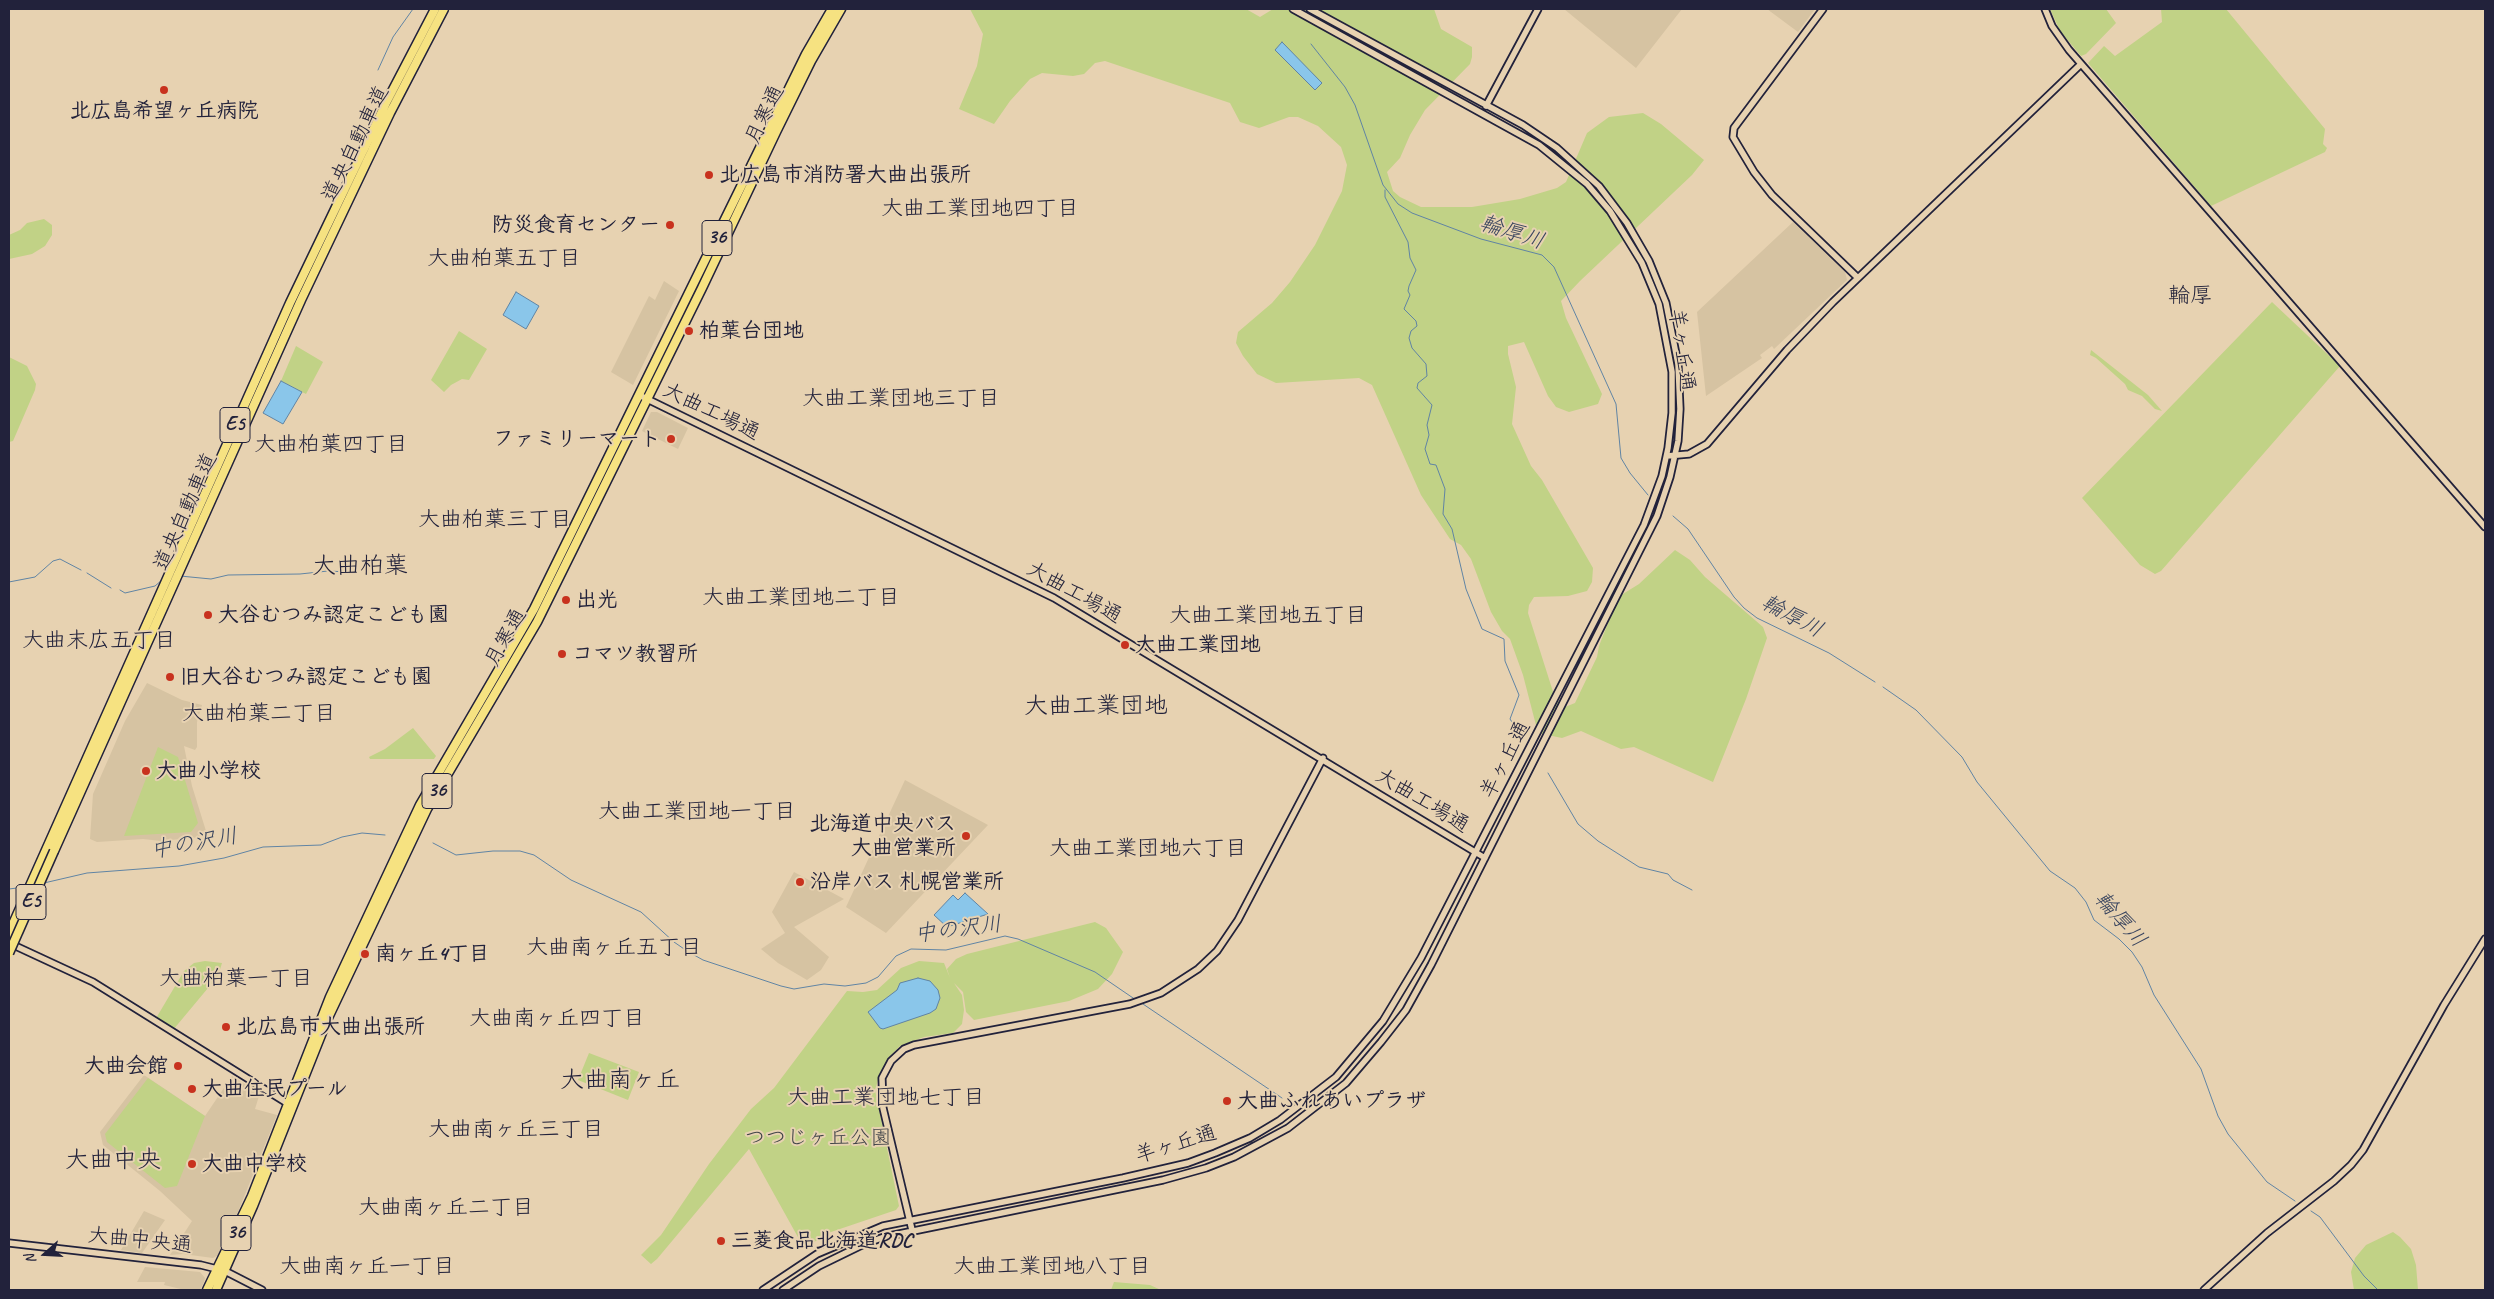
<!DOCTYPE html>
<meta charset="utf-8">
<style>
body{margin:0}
#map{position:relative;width:2494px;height:1299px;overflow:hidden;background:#e7d2b1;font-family:Caveat,sans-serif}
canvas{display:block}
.frame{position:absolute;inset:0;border:10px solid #22223b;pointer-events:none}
.north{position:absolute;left:20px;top:1229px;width:50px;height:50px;-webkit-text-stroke:4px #e7d2b1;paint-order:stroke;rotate:251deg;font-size:14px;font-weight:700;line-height:20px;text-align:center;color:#22223b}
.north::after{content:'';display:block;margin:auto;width:18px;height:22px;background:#22223b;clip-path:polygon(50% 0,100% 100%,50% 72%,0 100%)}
</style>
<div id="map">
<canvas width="2494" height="1299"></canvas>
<div class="frame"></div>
<div class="north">N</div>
</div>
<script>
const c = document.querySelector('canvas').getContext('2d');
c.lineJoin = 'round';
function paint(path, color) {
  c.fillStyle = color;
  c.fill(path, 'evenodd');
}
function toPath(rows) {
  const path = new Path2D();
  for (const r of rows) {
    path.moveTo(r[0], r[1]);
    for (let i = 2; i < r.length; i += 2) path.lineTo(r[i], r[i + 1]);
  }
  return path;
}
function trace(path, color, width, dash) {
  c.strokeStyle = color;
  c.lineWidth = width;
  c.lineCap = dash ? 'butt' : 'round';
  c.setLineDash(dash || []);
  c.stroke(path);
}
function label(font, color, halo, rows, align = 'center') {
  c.font = font + ' Caveat,"Klee One",sans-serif';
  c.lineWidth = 4;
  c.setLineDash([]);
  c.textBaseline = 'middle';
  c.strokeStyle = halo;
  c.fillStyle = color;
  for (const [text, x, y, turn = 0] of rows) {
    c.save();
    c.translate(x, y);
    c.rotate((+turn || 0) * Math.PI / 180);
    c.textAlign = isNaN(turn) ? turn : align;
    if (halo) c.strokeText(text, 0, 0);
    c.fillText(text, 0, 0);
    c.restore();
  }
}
const built = toPath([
 [1564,9,1682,9,1636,68],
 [1767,9,1815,9,1798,32],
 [1793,222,1845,272,1847,280,1774,349,1772,346,1760,355,1762,358,1706,396,1697,312],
 [664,281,679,291,633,385,611,372,649,296,655,300],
 [651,412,657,412,688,428,678,449,642,431],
 [147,683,182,700,202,705,197,722,197,747,195,750,184,746,192,786,206,831,201,837,161,841,143,839,97,842,90,839,93,794,125,721],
 [905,780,988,825,886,933,846,907],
 [794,872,844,899,794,927,829,957,821,970,807,980,778,963,761,949,785,933,772,912],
 [144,1075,205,1116,232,1076,257,1092,259,1096,255,1109,277,1115,227,1239,219,1255,213,1258,183,1254,170,1255,192,1221,160,1191,103,1145,100,1132],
 [144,1211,165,1220,142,1253,121,1250],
 [145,1267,200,1272,205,1278,204,1282,200,1290,185,1290,164,1285,165,1282,137,1282]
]);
const green = toPath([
 [970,9,1246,9,1260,17,1273,9,1434,9,1441,29,1472,47,1472,57,1470,64,1425,110,1410,135,1400,158,1387,172,1393,191,1400,197,1421,207,1472,207,1520,199,1557,188,1566,182,1587,133,1609,117,1643,113,1661,124,1704,160,1692,175,1580,281,1561,301,1566,318,1602,394,1598,404,1569,412,1556,407,1548,396,1524,342,1508,346,1508,354,1516,387,1512,424,1531,466,1542,480,1593,568,1592,582,1587,591,1568,596,1534,597,1529,605,1528,613,1555,698,1565,707,1575,703,1597,657,1599,646,1618,597,1639,584,1675,550,1690,560,1705,577,1763,627,1767,638,1746,699,1713,782,1634,747,1621,749,1581,731,1562,738,1538,733,1523,675,1510,639,1502,631,1491,612,1471,559,1461,545,1450,539,1421,495,1372,385,1359,378,1276,383,1257,374,1243,356,1236,343,1238,332,1272,303,1290,282,1315,245,1342,191,1347,165,1341,147,1318,126,1298,117,1289,117,1259,128,1240,122,1230,103,1105,61,1095,63,1084,74,1073,76,1042,73,1030,79,1010,101,994,124,959,109,977,66,983,34],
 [2050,9,2106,9,2116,23,2086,54,2081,56,2060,31],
 [2161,9,2226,9,2325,129,2323,144,2327,148,2325,152,2211,206,2088,63,2104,46,2115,56,2162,22],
 [44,219,52,225,52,235,45,246,32,254,9,259,9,235,20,230,27,223],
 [2272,302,2340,366,2161,571,2155,574,2140,565,2082,498],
 [459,331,487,349,469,380,462,379,451,385,444,392,431,380],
 [296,346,323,362,306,394,281,381],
 [2091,350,2148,395,2162,411,2155,409,2142,396,2128,390,2125,384,2096,358,2090,355],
 [9,357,27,366,36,384,35,390,13,441,9,442],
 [413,728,436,756,434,759,370,759,369,757,385,749],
 [158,747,178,757,198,823,191,832,124,836],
 [1095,922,1106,928,1123,952,1112,974,1098,989,1069,1001,974,1020,966,1012,963,992,954,983,962,995,964,1010,962,1024,953,1033,924,1037,900,1046,889,1057,881,1071,875,1090,899,1206,896,1210,831,1232,804,1248,749,1149,657,1259,651,1264,641,1255,661,1235,709,1164,751,1109,774,1088,847,991,863,992,877,990,901,968,919,961,944,963,950,978,947,969,956,959,967,954],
 [205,961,222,963,218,976,173,1030,155,1020,184,971,194,963],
 [589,1053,639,1072,628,1100,578,1080],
 [148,1078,205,1116,177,1186,165,1188,107,1142,105,1134],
 [2393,1232,2400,1237,2411,1249,2416,1265,2418,1290,2354,1290,2351,1272,2355,1258,2366,1245],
 [1114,1282,1150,1285,1161,1290,1111,1290]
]);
const water = toPath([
 [1282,42,1322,83,1315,90,1275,50,1282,42],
 [516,292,539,306,526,329,503,315,516,292],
 [281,381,302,392,283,424,263,413,281,381],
 [965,893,988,914,947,927,934,915,953,895,958,900,965,893],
 [918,978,930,981,938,990,940,998,936,1009,930,1013,883,1029,880,1028,868,1012,897,990,900,983,918,978]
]);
const stream = toPath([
 [1311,44,1345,87,1355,105,1383,185,1398,204,1412,213,1481,239,1542,255,1554,267,1616,404,1621,458,1630,473,1648,495],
 [378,70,393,37,413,9],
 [1385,190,1385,197,1408,242,1410,258,1416,270,1409,286,1408,291,1410,295,1404,309,1416,321,1417,326,1411,331,1409,338,1412,348,1426,364,1427,376,1418,383,1417,388,1432,405,1427,425,1429,435,1425,449,1430,464,1436,465,1445,489,1443,514,1452,529,1466,589,1482,629,1504,639,1505,661,1519,695,1510,719,1518,731],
 [1673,516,1688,529,1734,597,1744,608,1757,618,1829,653,1875,682],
 [87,573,111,588],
 [180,576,211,579,228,575,300,574,328,571,348,572],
 [9,582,35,577,53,561,60,559,81,570],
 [120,590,125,593,155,586,162,580],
 [1883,687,1916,710,1962,757,1977,782,2050,871,2075,888,2086,902,2094,920,2119,939,2132,952,2142,967,2154,995,2201,1069,2218,1116,2228,1134,2267,1182,2295,1201],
 [1548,773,1578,824,1598,841,1639,867,1668,874,1673,880,1692,890],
 [433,843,456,855,493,851,520,851,534,855,571,880,641,912,674,942,687,951,703,960,781,986,794,989,824,984,845,986,866,983,878,977,896,956,911,949,946,950,1005,936,1018,939,1095,972,1136,1000],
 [44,883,87,873,179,866,224,858,263,847,321,845,342,837,362,833,385,835],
 [9,889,25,887],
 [1140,1002,1282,1098],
 [2311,1211,2320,1217,2364,1276,2378,1290]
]);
const secondary = toPath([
 [1823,9,1734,128,1733,137,1754,172,1772,195,1858,278],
 [2045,9,2052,26,2069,50,2485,527],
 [1486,106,1538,9],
 [639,395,1054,598,1485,858],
 [1667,456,1689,454,1707,444,1787,350,1833,302,2081,64],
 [9,943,93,982,290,1105],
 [912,1230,883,1108,882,1078,891,1061,904,1049,914,1045,1130,1004,1161,993,1198,969,1217,951,1238,920,1323,758],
 [9,1243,201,1265,225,1271,262,1290],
 [763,1290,817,1254,883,1226,1123,1178,1188,1163,1215,1153,1250,1138,1280,1120,1336,1077,1383,1021,1421,958,1644,525,1662,476,1668,448,1672,413,1672,372,1659,304,1642,263,1610,211,1587,184,1539,145,1293,9],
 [783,1290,819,1266,862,1245,884,1237,1163,1180,1206,1168,1234,1157,1288,1128,1346,1083,1381,1042,1406,1010,1431,965,1657,516,1670,477,1678,441,1680,409,1678,364,1666,303,1649,261,1627,223,1599,186,1557,148,1523,125,1310,9],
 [2204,1290,2267,1233,2334,1181,2351,1165,2363,1150,2444,1005,2485,939]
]);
const highway = toPath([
 [54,851,301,300,390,113,444,9],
 [9,933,290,303,386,103,435,9],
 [207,1290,252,1196,330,997,420,805,534,609,806,54,832,9],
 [216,1290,253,1206,327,1020,427,809,537,622,702,288,776,132,811,61,841,9]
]);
const highwayBridge = toPath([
 [9,953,54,851]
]);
const markers = [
 [164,90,5,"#c8321e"],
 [709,175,5,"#c8321e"],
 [670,225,5,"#c8321e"],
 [689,331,5,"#c8321e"],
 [671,439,5,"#c8321e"],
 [566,600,5,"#c8321e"],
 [208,615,5,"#c8321e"],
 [1125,645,5,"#c8321e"],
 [562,654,5,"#c8321e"],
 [170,677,5,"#c8321e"],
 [146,771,5,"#c8321e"],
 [966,836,5,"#c8321e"],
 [800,882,5,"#c8321e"],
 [365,954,5,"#c8321e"],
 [226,1027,5,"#c8321e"],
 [178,1066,5,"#c8321e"],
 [192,1089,5,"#c8321e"],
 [1227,1101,5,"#c8321e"],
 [192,1164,5,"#c8321e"],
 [721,1241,5,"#c8321e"]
];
const shields = [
 [717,238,30],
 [235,425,30],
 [437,791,30],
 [31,902,30],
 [236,1233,30]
];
const shieldNames = [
 ["36",717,238],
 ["E5",235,425],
 ["36",437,791],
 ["E5",31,902],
 ["36",236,1233]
];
const poiNames = [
 ["北広島希望ヶ丘病院",164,111,"center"],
 ["北広島市消防署大曲出張所",719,175],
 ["防災食育センター",660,225,"right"],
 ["柏葉台団地",699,331],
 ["ファミリーマート",661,439,"right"],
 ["出光",576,600],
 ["大谷むつみ認定こども園",218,615],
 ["大曲工業団地",1135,645],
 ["コマツ教習所",572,654],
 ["旧大谷むつみ認定こども園",180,677],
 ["大曲小学校",156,771],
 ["北海道中央バス",956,824,"right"],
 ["大曲営業所",956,848,"right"],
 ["沿岸バス 札幌営業所",810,882],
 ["南ヶ丘4丁目",375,954],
 ["北広島市大曲出張所",236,1027],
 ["大曲会館",168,1066,"right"],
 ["大曲住民プール",202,1089],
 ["大曲ふれあいプラザ",1237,1101],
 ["大曲中学校",202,1164],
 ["三菱食品北海道RDC",731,1241]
];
const streetNames = [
 ["月寒通",765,115,-64],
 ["道央自動車道",356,144,-64],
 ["羊ヶ丘通",1681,350,82],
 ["大曲工場通",711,412,26],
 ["道央自動車道",186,512,-66],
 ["大曲工場通",1074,593,29],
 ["月寒通",506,638,-61],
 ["羊ヶ丘通",1506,760,-63],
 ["大曲工場通",1422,801,31],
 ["羊ヶ丘通",1176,1145,-17],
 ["大曲中央通",140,1241,6]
];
const parkNames = [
 ["つつじヶ丘公園",818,1138]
];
const neighbourhoodNames = [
 ["大曲工業団地四丁目",980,209],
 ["大曲柏葉五丁目",504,259],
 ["輪厚",2190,296],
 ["大曲工業団地三丁目",901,399],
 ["大曲柏葉四丁目",331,445],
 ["大曲柏葉三丁目",495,520],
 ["大曲工業団地二丁目",801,598],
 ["大曲工業団地五丁目",1268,616],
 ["大曲末広五丁目",99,641],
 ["大曲柏葉二丁目",259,714],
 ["大曲工業団地一丁目",697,812],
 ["大曲工業団地六丁目",1148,849],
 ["大曲南ヶ丘五丁目",614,948],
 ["大曲柏葉一丁目",236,979],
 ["大曲南ヶ丘四丁目",557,1019],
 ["大曲工業団地七丁目",886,1098],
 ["大曲南ヶ丘三丁目",516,1130],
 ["大曲南ヶ丘二丁目",446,1208],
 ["大曲南ヶ丘一丁目",367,1267],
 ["大曲工業団地八丁目",1052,1267]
];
const waterNames = [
 ["輪厚川",1512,233,18],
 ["輪厚川",1792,617,28],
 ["中の沢川",194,844,-10],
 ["輪厚川",2120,920,49],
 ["中の沢川",958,930,-7]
];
const quarterNames = [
 ["大曲柏葉",360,567],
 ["大曲工業団地",1096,707],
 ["大曲南ヶ丘",620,1081],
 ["大曲中央",113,1161]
];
paint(built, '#d6c3a2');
paint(green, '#c1d286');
paint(water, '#8ac6ea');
trace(water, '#6084a4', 1);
trace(stream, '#6084a4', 1);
trace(secondary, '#22223b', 9);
trace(highway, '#22223b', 11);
trace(secondary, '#e7d2b1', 5.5);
trace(highway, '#f6e281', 8);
trace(highwayBridge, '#22223b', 11, []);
trace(highwayBridge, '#f6e281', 8);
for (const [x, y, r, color] of markers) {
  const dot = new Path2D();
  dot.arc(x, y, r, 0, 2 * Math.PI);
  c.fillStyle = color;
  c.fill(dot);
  trace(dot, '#e7d2b1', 2);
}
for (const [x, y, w] of shields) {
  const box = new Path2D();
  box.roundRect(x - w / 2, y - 17.5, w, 35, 4);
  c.fillStyle = '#e7d2b1';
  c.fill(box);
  trace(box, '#22223b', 1);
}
label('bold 20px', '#22223b', null, shieldNames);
label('bold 21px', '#22223b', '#e7d2b1', poiNames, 'left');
label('21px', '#22223b', '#e7d2b1', streetNames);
label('21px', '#42454a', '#e7d2b1', parkNames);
label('22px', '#22223b', '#e7d2b1', neighbourhoodNames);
label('italic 22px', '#37435e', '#e7d2b1', waterNames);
label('24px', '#22223b', '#e7d2b1', quarterNames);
</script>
